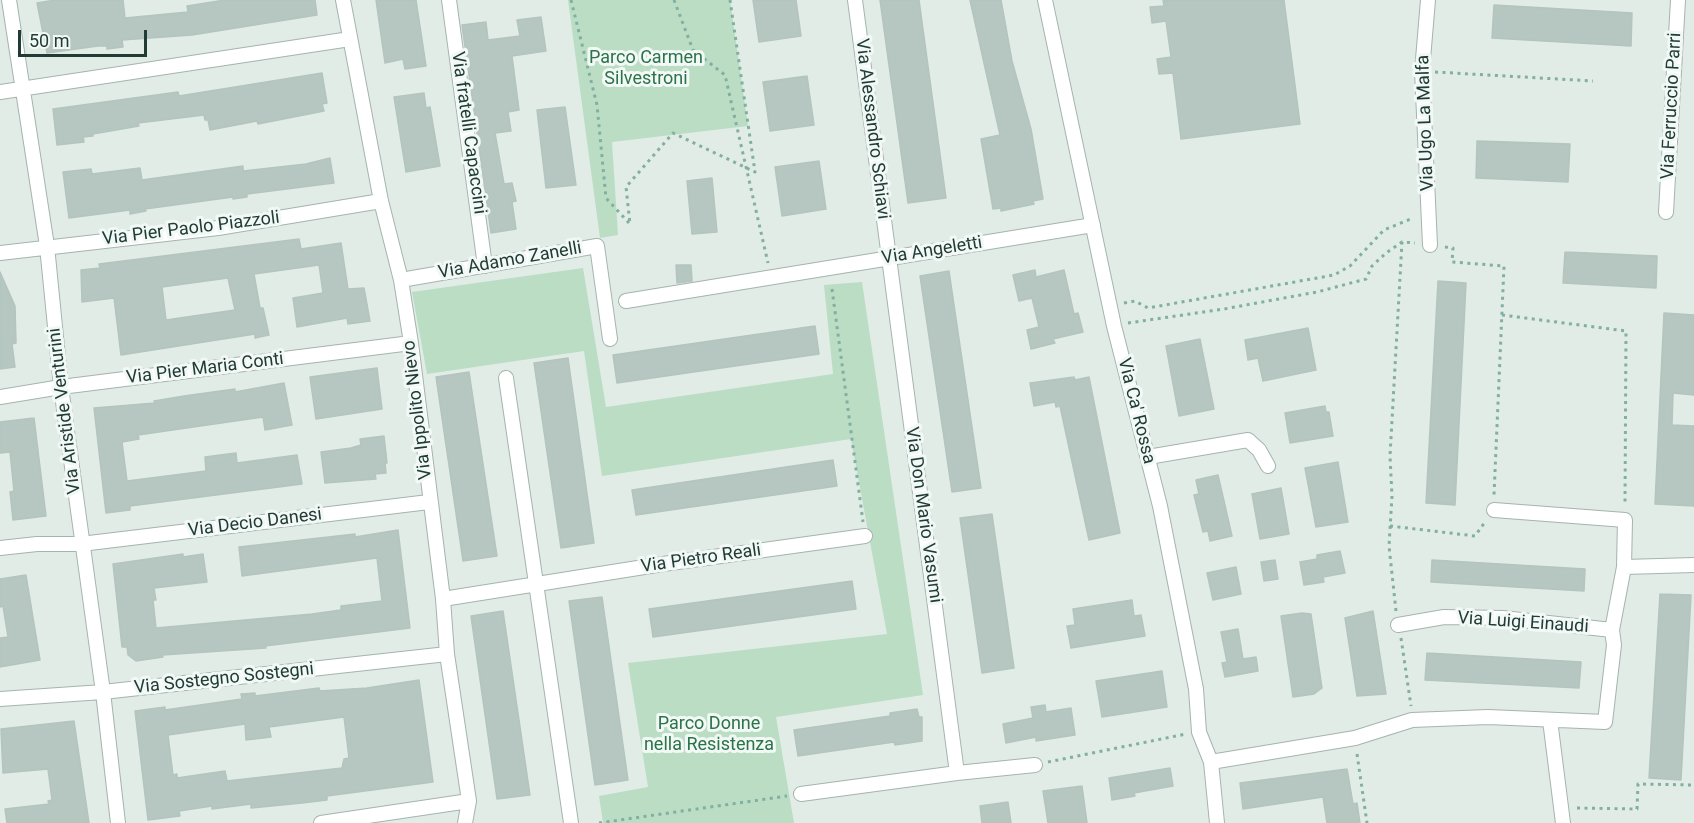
<!DOCTYPE html>
<style>
body{margin:0}
#map{position:relative;width:1694px;height:823px;overflow:hidden;background:#e1ece7;font-family:Roboto,sans-serif}
canvas{display:block}
.scale{position:absolute;left:18px;top:30px;width:129px;height:27px;box-sizing:border-box;border:3px solid #213c35;border-top:0;padding-left:8px;font-size:18px;line-height:21px;white-space:nowrap;color:#213c35;-webkit-text-stroke:4px #f2f8f5;paint-order:stroke}
</style>
<div id="map">
<canvas width="1694" height="823"></canvas>
<div class="scale">50 m</div>
</div>
<script>
const c = document.querySelector('canvas').getContext('2d');
c.lineJoin = 'round';
function paint(path, color) {
  c.fillStyle = color;
  c.fill(path, 'evenodd');
}
function toPath(rows) {
  const path = new Path2D();
  for (const r of rows) {
    path.moveTo(r[0], r[1]);
    for (let i = 2; i < r.length; i += 2) path.lineTo(r[i], r[i + 1]);
  }
  return path;
}
function trace(path, color, width, dash) {
  c.strokeStyle = color;
  c.lineWidth = width;
  c.lineCap = dash ? 'butt' : 'round';
  c.setLineDash(dash || []);
  c.stroke(path);
}
function label(font, color, halo, rows, align = 'center') {
  c.font = font + ' Roboto,sans-serif';
  c.lineWidth = 6;
  c.setLineDash([]);
  c.textBaseline = 'middle';
  c.strokeStyle = halo;
  c.fillStyle = color;
  for (const [text, x, y, turn = 0] of rows) {
    c.save();
    c.translate(x, y);
    c.rotate((+turn || 0) * Math.PI / 180);
    c.textAlign = isNaN(turn) ? turn : align;
    if (halo) c.strokeText(text, 0, 0);
    c.fillText(text, 0, 0);
    c.restore();
  }
}
const green = toPath([
 [568,0,730,0,748,126,612,142,618,235,600,238],
 [583,268,606,407,833,374,824,285,862,282,923,695,776,717,794,823,603,823,599,796,648,787,628,663,887,634,851,439,602,476,584,351,427,374,412,292]
]);
const building = toPath([
 [55,0,123,0,125,18,188,12,187,6,225,0,315,0,317,15,192,35,122,40,123,47,107,49,107,46,98,46,47,53,37,3,55,0],
 [376,0,416,0,426,66,405,69,403,59,385,63,376,0],
 [753,0,796,0,801,36,759,42,753,0],
 [880,0,919,0,946,198,908,203,880,0],
 [970,0,1001,0,1012,61,1031,129,1043,199,1033,201,1034,204,1001,211,1001,208,993,209,981,139,1000,135,970,0],
 [1163,0,1284,0,1300,124,1181,139,1173,73,1159,74,1157,59,1171,57,1166,21,1152,23,1150,7,1164,6,1163,0],
 [1494,5,1632,13,1631,46,1492,38,1494,5],
 [541,17,546,51,512,56,519,110,508,112,511,131,495,133,504,184,512,183,516,201,512,202,516,229,491,233,462,25,486,22,488,40,520,36,517,20,541,17],
 [322,73,327,103,322,104,324,111,258,124,257,121,210,130,208,120,205,120,204,115,138,123,139,126,93,134,93,136,83,137,84,142,57,145,53,109,178,92,179,96,322,73],
 [807,76,814,125,770,131,763,82,807,76],
 [424,93,426,108,430,107,440,166,406,172,394,97,424,93],
 [565,107,576,185,546,188,537,110,565,107],
 [1477,141,1570,144,1568,182,1476,178,1477,141],
 [330,158,334,183,247,194,247,197,233,199,233,197,145,209,146,211,130,214,130,210,69,218,63,172,91,169,92,174,140,168,142,180,243,166,243,171,306,164,330,158],
 [819,161,826,209,782,216,775,167,819,161],
 [712,178,717,232,692,234,687,181,712,178],
 [299,239,301,249,341,243,348,289,364,288,370,321,348,324,347,318,297,327,293,298,323,293,319,265,254,274,260,308,263,308,269,335,255,338,255,334,121,355,114,298,82,302,81,270,100,268,99,264,299,239],
 [228,278,235,310,166,320,162,287,228,278],
 [1565,252,1657,256,1656,288,1563,283,1565,252],
 [676,265,691,265,692,281,677,283,676,265],
 [1035,270,1036,277,1064,270,1074,314,1078,313,1083,332,1053,339,1055,343,1031,349,1027,330,1039,327,1032,298,1019,301,1013,275,1035,270],
 [949,271,981,488,952,492,920,276,949,271],
 [0,272,15,306,16,343,12,344,15,367,0,369,0,272],
 [1438,281,1466,283,1455,505,1426,503,1438,281],
 [1664,313,1694,315,1694,395,1673,393,1672,425,1694,426,1694,506,1655,504,1664,313],
 [815,326,819,354,617,383,613,355,815,326],
 [1308,328,1316,370,1263,381,1258,358,1248,360,1245,340,1308,328],
 [1200,339,1214,409,1179,416,1166,346,1200,339],
 [568,358,594,543,561,548,534,363,568,358],
 [377,368,382,409,316,419,310,377,377,368],
 [469,372,497,556,463,561,436,377,469,372],
 [1074,377,1075,380,1089,377,1120,533,1089,540,1060,406,1056,407,1055,402,1034,406,1030,383,1074,377],
 [284,383,292,425,265,430,263,417,138,435,139,439,122,442,127,481,206,471,205,457,236,453,237,463,297,455,302,484,130,506,130,510,106,513,94,408,155,403,154,401,184,396,235,389,235,392,284,383],
 [1325,406,1326,412,1329,412,1333,436,1290,443,1285,413,1325,406],
 [34,418,46,516,13,520,10,492,14,491,10,452,0,453,0,422,34,418],
 [384,436,387,463,385,463,386,473,375,474,376,479,325,483,321,452,351,448,361,445,360,439,384,436],
 [833,460,837,486,636,515,632,490,833,460],
 [1338,462,1348,522,1316,527,1305,468,1338,462],
 [1218,475,1232,536,1210,541,1208,531,1203,532,1194,495,1199,494,1196,480,1218,475],
 [1281,488,1289,534,1260,539,1252,494,1281,488],
 [992,514,1014,668,982,673,960,518,992,514],
 [398,530,410,628,265,646,266,648,162,655,163,657,136,661,128,655,127,647,122,647,113,564,183,554,183,557,203,554,207,582,154,588,156,600,153,600,156,628,312,614,341,610,341,606,382,601,377,558,242,576,239,547,355,534,355,537,398,530],
 [1340,551,1345,573,1323,577,1324,582,1304,585,1300,562,1317,559,1317,555,1340,551],
 [1275,560,1278,579,1264,581,1261,562,1275,560],
 [1432,560,1585,569,1584,591,1431,582,1432,560],
 [1236,567,1241,594,1213,600,1207,573,1236,567],
 [26,575,40,660,0,667,0,638,8,637,3,606,0,607,0,579,26,575],
 [852,581,856,609,653,637,649,609,852,581],
 [1660,594,1691,595,1681,780,1649,778,1660,594],
 [602,597,628,780,595,785,569,601,602,597],
 [1132,600,1134,616,1141,615,1145,636,1071,648,1067,626,1075,625,1073,609,1132,600],
 [503,611,530,795,497,799,471,616,503,611],
 [1373,611,1386,694,1357,696,1345,618,1373,611],
 [1302,613,1311,614,1322,688,1314,694,1293,697,1281,616,1302,613],
 [1238,629,1243,659,1256,657,1258,671,1225,677,1222,663,1227,662,1221,632,1238,629],
 [1427,653,1581,662,1579,688,1425,680,1427,653],
 [1162,671,1167,707,1102,717,1096,681,1162,671],
 [419,680,433,782,327,796,327,800,302,803,251,808,251,804,212,809,212,806,179,811,180,816,148,820,135,711,165,707,165,710,242,699,241,694,255,693,255,696,319,688,320,691,367,688,419,680],
 [344,717,349,758,344,759,342,768,227,781,225,771,177,778,177,774,173,775,168,735,245,724,246,740,271,737,269,727,344,717],
 [1045,705,1046,712,1071,708,1075,735,1036,741,1036,737,1006,743,1003,724,1033,718,1031,707,1045,705],
 [917,709,919,717,922,717,922,741,895,745,894,742,798,756,794,730,890,716,890,713,917,709],
 [74,721,89,823,7,823,5,809,49,804,48,801,52,800,48,769,3,773,1,729,74,721],
 [1170,768,1173,786,1134,793,1135,796,1112,800,1109,778,1170,768],
 [1347,769,1353,804,1357,803,1360,823,1327,823,1323,797,1243,809,1240,783,1347,769],
 [1082,786,1087,823,1048,823,1043,791,1082,786],
 [1008,802,1011,823,982,823,980,806,1008,802]
]);
const path = toPath([
 [571,0,597,105,606,198,630,224,626,187,673,133,755,172,730,0],
 [674,0,693,50,725,75,768,263],
 [1435,72,1593,81],
 [1445,247,1453,248,1452,262,1504,266,1494,495],
 [832,289,863,522],
 [1124,303,1135,301,1148,308,1334,275,1350,266,1384,230,1413,218],
 [1502,315,1626,331,1625,504],
 [1128,323,1224,309,1317,292,1366,279,1372,266,1386,253,1402,242,1415,243],
 [1390,526,1475,536,1485,522],
 [1396,611,1389,546,1392,496,1390,456,1402,242],
 [1401,638,1411,706],
 [1357,754,1367,823],
 [1048,762,1186,734],
 [1577,808,1637,809,1638,784,1694,785],
 [599,823,787,796]
]);
const street = toPath([
 [9,0,47,246,61,387,103,692,118,823],
 [343,0,381,201,401,280,411,343,443,599,447,654,469,801,465,823],
 [449,0,485,266],
 [1045,0,1114,326,1160,506,1196,689,1199,732,1211,762,1217,823],
 [1428,0,1422,71,1430,245],
 [0,92,350,39],
 [1666,212,1678,0],
 [0,253,218,228,381,201],
 [401,280,597,246,610,339],
 [626,301,1093,225],
 [506,378,571,823],
 [0,397,61,387,411,343],
 [1148,457,1248,440,1259,450,1268,466],
 [0,548,37,544,81,544,429,502],
 [1624,567,1694,565],
 [443,599,663,564,865,536],
 [1398,625,1444,617,1503,618,1612,630],
 [0,699,103,692,447,654],
 [1550,720,1563,823],
 [1211,762,1355,738,1412,720,1488,717,1605,722,1614,645,1612,630,1624,567,1625,520,1494,510],
 [957,773,1035,765],
 [801,794,957,773,855,0],
 [321,823,469,801]
]);
const parkNames = [
 ["Parco Carmen",646,58],
 ["Silvestroni",646,79],
 ["Parco Donne",709,724],
 ["nella Resistenza",709,745]
];
const streetNames = [
 ["Via Ferruccio Parri",1672,106,-87],
 ["Via Ugo La Malfa",1426,123,-92],
 ["Via Alessandro Schiavi",872,129,83],
 ["Via fratelli Capaccini",468,133,82],
 ["Via Pier Paolo Piazzoli",191,229,-7],
 ["Via Angeletti",932,251,-9],
 ["Via Adamo Zanelli",510,261,-10],
 ["Via Pier Maria Conti",205,369,-7],
 ["Via Ippolito Nievo",418,410,-97],
 ["Via Aristide Venturini",65,411,-97],
 ["Via Ca' Rossa",1136,411,76],
 ["Via Don Mario Vasumi",923,515,82],
 ["Via Decio Danesi",255,523,-7],
 ["Via Pietro Reali",701,559,-8],
 ["Via Luigi Einaudi",1523,623,4],
 ["Via Sostegno Sostegni",224,679,-6]
];
paint(green, '#baddc4');
paint(building, '#b6c6c0');
trace(building, '#b3c5be', 1.5);
trace(street, '#a4b4ae', 16);
trace(path, '#81afa2', 3, [3, 4.5]);
trace(street, '#fff', 14);
label('18px', '#2b7348', '#f2f8f5', parkNames);
label('18px', '#213c35', '#f2f8f5', streetNames);
</script>
